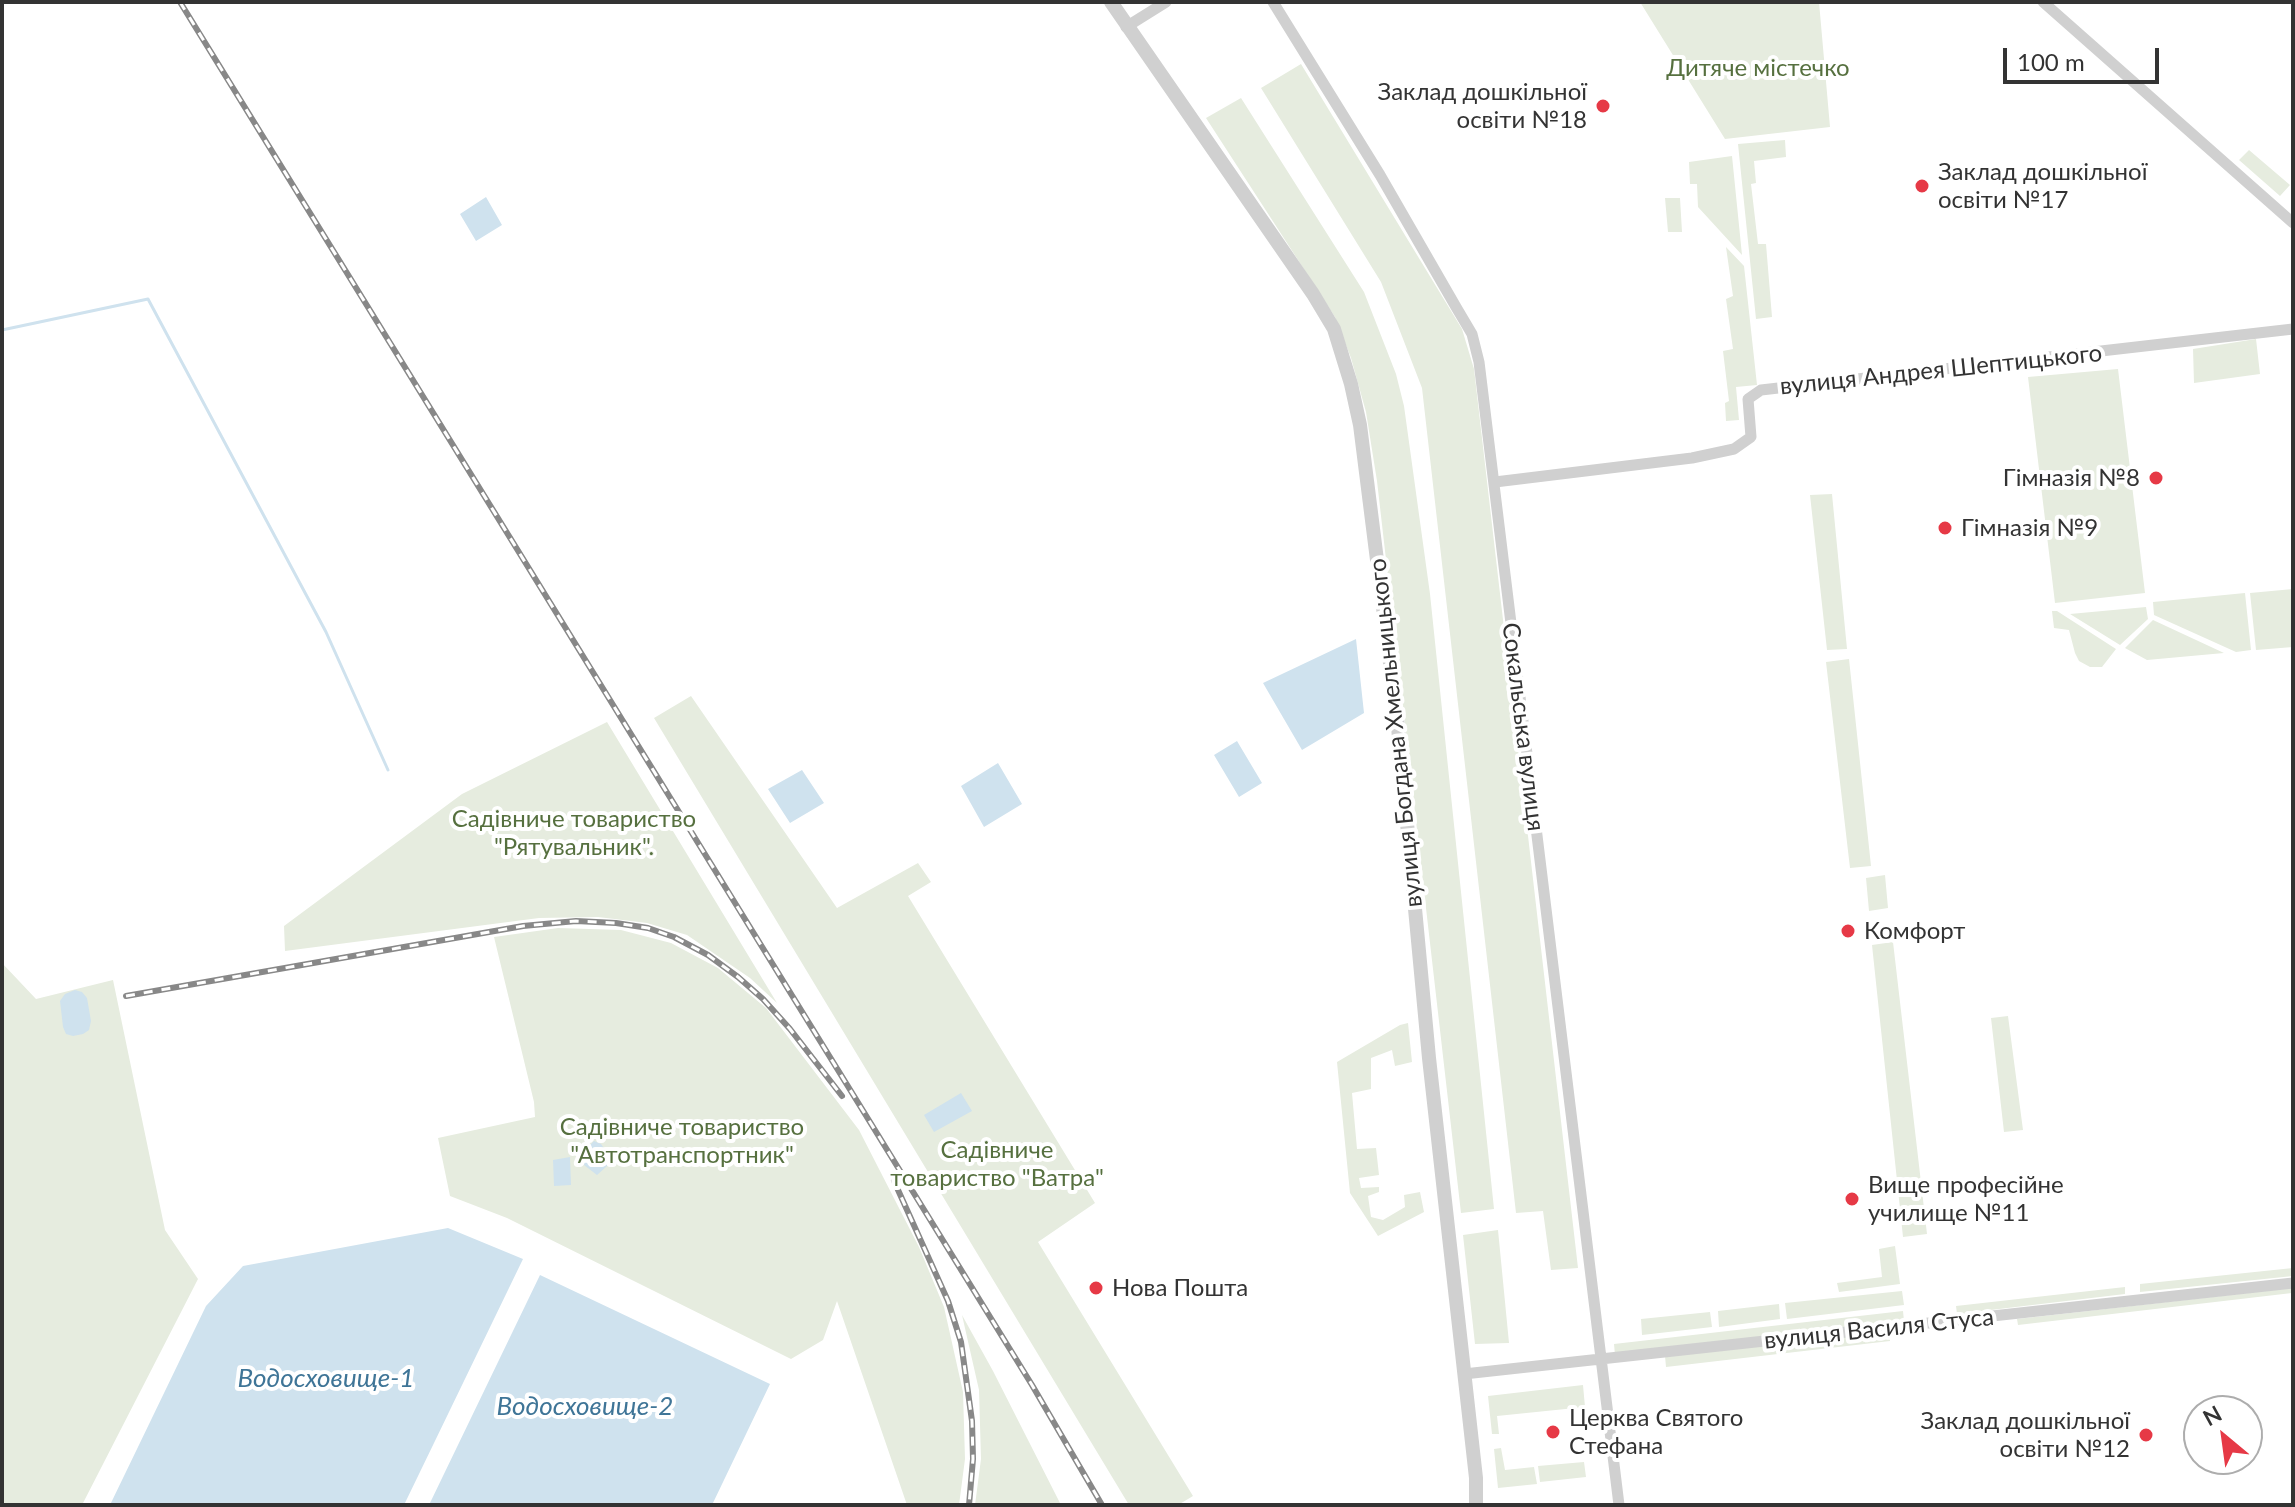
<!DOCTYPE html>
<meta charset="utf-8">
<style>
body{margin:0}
#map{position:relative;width:2295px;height:1507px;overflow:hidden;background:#fff;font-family:Lato,sans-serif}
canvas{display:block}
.frame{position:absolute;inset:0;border:4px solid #333;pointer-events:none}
.north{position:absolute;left:2183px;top:1395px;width:80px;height:80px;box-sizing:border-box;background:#fff;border:2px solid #adadad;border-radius:50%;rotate:331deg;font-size:22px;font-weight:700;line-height:32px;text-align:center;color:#333}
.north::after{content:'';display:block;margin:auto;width:28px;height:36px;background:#e63946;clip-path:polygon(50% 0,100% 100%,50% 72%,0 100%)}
.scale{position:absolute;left:2003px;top:48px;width:156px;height:36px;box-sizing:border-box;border:4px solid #333;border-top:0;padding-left:10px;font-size:24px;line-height:28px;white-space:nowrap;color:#333;-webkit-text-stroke:6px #fff;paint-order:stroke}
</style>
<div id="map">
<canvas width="2295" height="1507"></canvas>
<div class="frame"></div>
<div class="north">N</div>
<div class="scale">100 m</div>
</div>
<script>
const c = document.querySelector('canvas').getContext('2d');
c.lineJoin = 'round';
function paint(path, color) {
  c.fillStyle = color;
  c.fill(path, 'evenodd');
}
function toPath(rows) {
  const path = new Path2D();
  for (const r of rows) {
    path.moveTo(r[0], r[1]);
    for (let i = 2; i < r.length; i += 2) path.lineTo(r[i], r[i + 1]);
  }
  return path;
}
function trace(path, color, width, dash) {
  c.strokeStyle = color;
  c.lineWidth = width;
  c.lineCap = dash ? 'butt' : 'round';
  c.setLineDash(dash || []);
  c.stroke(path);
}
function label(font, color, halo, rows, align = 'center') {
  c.font = font + ' Lato,sans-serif';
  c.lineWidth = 8;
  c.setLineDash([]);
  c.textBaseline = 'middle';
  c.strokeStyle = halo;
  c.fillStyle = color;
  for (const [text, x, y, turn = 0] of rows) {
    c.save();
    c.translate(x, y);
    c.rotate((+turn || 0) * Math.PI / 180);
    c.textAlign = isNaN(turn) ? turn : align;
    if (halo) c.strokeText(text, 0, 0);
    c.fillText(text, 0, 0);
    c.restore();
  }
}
const green = toPath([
 [1640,2,1819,2,1830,127,1725,139],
 [1301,64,1462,329,1474,369,1578,1268,1551,1270,1543,1211,1516,1213,1422,388,1381,282,1261,88],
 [1241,98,1364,292,1396,374,1404,406,1430,594,1494,1209,1461,1213,1377,481,1366,412,1351,358,1335,317,1206,118],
 [1785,140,1786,157,1754,161,1756,183,1751,184,1758,244,1766,244,1772,317,1756,319,1738,144],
 [2249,150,2290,185,2280,196,2239,160],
 [1732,156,1742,255,1698,207,1697,184,1690,184,1689,162],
 [1665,198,1680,198,1682,232,1668,232],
 [1726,247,1744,266,1757,385,1736,387,1739,420,1726,421,1725,403,1729,401,1723,351,1733,349,1726,299,1733,296],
 [2256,339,2260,374,2194,383,2193,349],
 [2118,369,2145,593,2055,603,2028,377],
 [1832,494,1847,649,1827,650,1810,495],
 [2293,589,2293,647,2256,650,2250,593],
 [2245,593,2251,650,2236,652,2154,615,2153,602],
 [2146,607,2148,619,2120,645,2070,614],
 [2052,611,2057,611,2116,649,2102,667,2090,667,2079,661,2075,653,2069,630,2054,628],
 [2153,620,2224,653,2147,660,2125,648],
 [1849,659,1871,866,1850,868,1826,662],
 [691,696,837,908,918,863,931,882,908,896,1095,1203,1038,1242,1193,1496,1178,1505,1129,1505,654,718],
 [607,722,777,1003,750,978,687,935,647,923,598,917,539,918,285,951,284,926,462,794],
 [1885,875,1888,908,1869,911,1866,878],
 [558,928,621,930,671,943,718,968,766,1008,859,1130,919,1247,944,1307,963,1392,965,1459,959,1505,907,1505,837,1301,823,1340,791,1359,507,1218,450,1196,438,1138,535,1117,534,1102,494,937],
 [1893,942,1927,1234,1903,1237,1872,945],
 [2,963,36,999,113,980,165,1230,198,1279,82,1505,2,1505],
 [2008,1016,2023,1130,2004,1132,1991,1018],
 [1408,1023,1412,1062,1395,1066,1392,1050,1371,1058,1371,1089,1352,1093,1357,1149,1376,1148,1379,1175,1359,1178,1361,1188,1379,1187,1379,1192,1368,1196,1371,1217,1383,1220,1405,1207,1404,1195,1420,1192,1424,1212,1378,1236,1350,1193,1337,1062,1400,1025],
 [1498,1230,1509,1343,1475,1344,1463,1235],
 [1895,1246,1900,1284,1839,1292,1837,1283,1882,1277,1879,1249],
 [2293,1268,2293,1276,2140,1292,2140,1284],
 [2125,1287,2125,1294,1957,1314,1956,1306],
 [2292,1288,2292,1293,2018,1325,2017,1319],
 [1902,1291,1904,1305,1787,1319,1785,1303],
 [1779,1304,1780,1319,1719,1327,1718,1311],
 [1903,1311,1904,1321,1615,1355,1614,1344],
 [1710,1312,1712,1327,1642,1335,1641,1319],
 [962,1315,993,1371,1061,1505,975,1505,981,1459,979,1390],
 [1889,1331,1890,1341,1666,1367,1665,1356],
 [1583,1385,1585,1407,1497,1416,1499,1434,1492,1434,1488,1396],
 [1501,1448,1505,1470,1534,1467,1537,1484,1498,1488,1494,1449],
 [1584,1462,1586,1477,1540,1482,1538,1466]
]);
const water = toPath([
 [486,197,502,225,476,241,460,214],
 [1356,639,1364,713,1302,750,1263,683],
 [1237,741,1262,783,1239,797,1214,755],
 [998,763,1022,804,984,827,961,786],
 [802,770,824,803,790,823,768,789],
 [75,990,82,992,87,998,91,1021,89,1030,83,1034,73,1036,66,1034,63,1027,60,1001,65,994],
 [961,1093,972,1111,934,1132,924,1115],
 [594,1141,601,1144,608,1154,607,1166,597,1175,584,1165,587,1148],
 [570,1157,571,1185,554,1186,553,1160],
 [448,1228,523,1259,404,1505,110,1505,206,1306,243,1266],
 [540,1275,770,1384,712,1505,429,1505]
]);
const stream = toPath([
 [2,330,148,299,326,632,388,770]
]);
const minor = toPath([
 [1273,2,1380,175,1456,307,1472,334,1479,362,1619,1505],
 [2043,2,2293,223],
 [1126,27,1166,2],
 [1495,482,1692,458,1734,449,1751,437,1748,399,1761,390,2293,329],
 [1464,1374,2293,1283]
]);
const tertiary = toPath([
 [1111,2,1313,294,1334,329,1351,384,1360,425,1398,727,1429,1058,1476,1478,1476,1505]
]);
const rail = toPath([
 [180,2,1032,1385,1102,1505],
 [126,996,523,926,576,921,616,923,648,928,674,937,708,955,738,977,763,999,790,1029,842,1096],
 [894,1181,948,1301,961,1342,972,1421,973,1459,969,1505]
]);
const markers = [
 [1603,106,8,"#e63946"],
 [1922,186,8,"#e63946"],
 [2156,478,8,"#e63946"],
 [1945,528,8,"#e63946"],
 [1848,931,8,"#e63946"],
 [1852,1199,8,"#e63946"],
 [1096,1288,8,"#e63946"],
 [1553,1432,8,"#e63946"],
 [2146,1435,8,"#e63946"]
];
const parkNames = [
 ["Дитяче містечко",1758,68],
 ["Садівниче товариство",574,819],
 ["\"Рятувальник\".",574,847],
 ["Садівниче товариство",682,1127],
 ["\"Автотранспортник\"",682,1155],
 ["Садівниче",997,1150],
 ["товариство \"Ватра\"",997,1178]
];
const poiNames = [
 ["Заклад дошкільної",1587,92,"right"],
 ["освіти №18",1587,120,"right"],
 ["Заклад дошкільної",1938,172],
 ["освіти №17",1938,200],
 ["Гімназія №8",2140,478,"right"],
 ["Гімназія №9",1961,528],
 ["Комфорт",1864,931],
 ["Вище професійне",1868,1185],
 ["училище №11",1868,1213],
 ["Нова Пошта",1112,1288],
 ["Церква Святого",1569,1418],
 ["Стефана",1569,1446],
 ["Заклад дошкільної",2130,1421,"right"],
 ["освіти №12",2130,1449,"right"]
];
const streetNames = [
 ["вулиця Андрея Шептицького",1941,370,-6],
 ["Сокальська вулиця",1523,727,83],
 ["вулиця Богдана Хмельницького",1396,733,-96],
 ["вулиця Василя Стуса",1879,1329,-6]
];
const waterNames = [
 ["Водосховище-1",326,1379],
 ["Водосховище-2",585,1407]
];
paint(green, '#e6ecdf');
paint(water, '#cfe2ee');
trace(stream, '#cfe2ee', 3);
trace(minor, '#d0d0d0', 11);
trace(tertiary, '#d0d0d0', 14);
trace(rail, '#888', 6);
trace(rail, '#fff', 3, [9]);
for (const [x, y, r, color] of markers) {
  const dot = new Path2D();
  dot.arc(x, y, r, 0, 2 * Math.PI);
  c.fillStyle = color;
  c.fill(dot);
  trace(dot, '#fff', 3);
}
label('24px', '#56703f', '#fff', parkNames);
label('24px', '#333', '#fff', poiNames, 'left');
label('24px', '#333', '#fff', streetNames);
label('italic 26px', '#3f7597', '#fff', waterNames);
</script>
